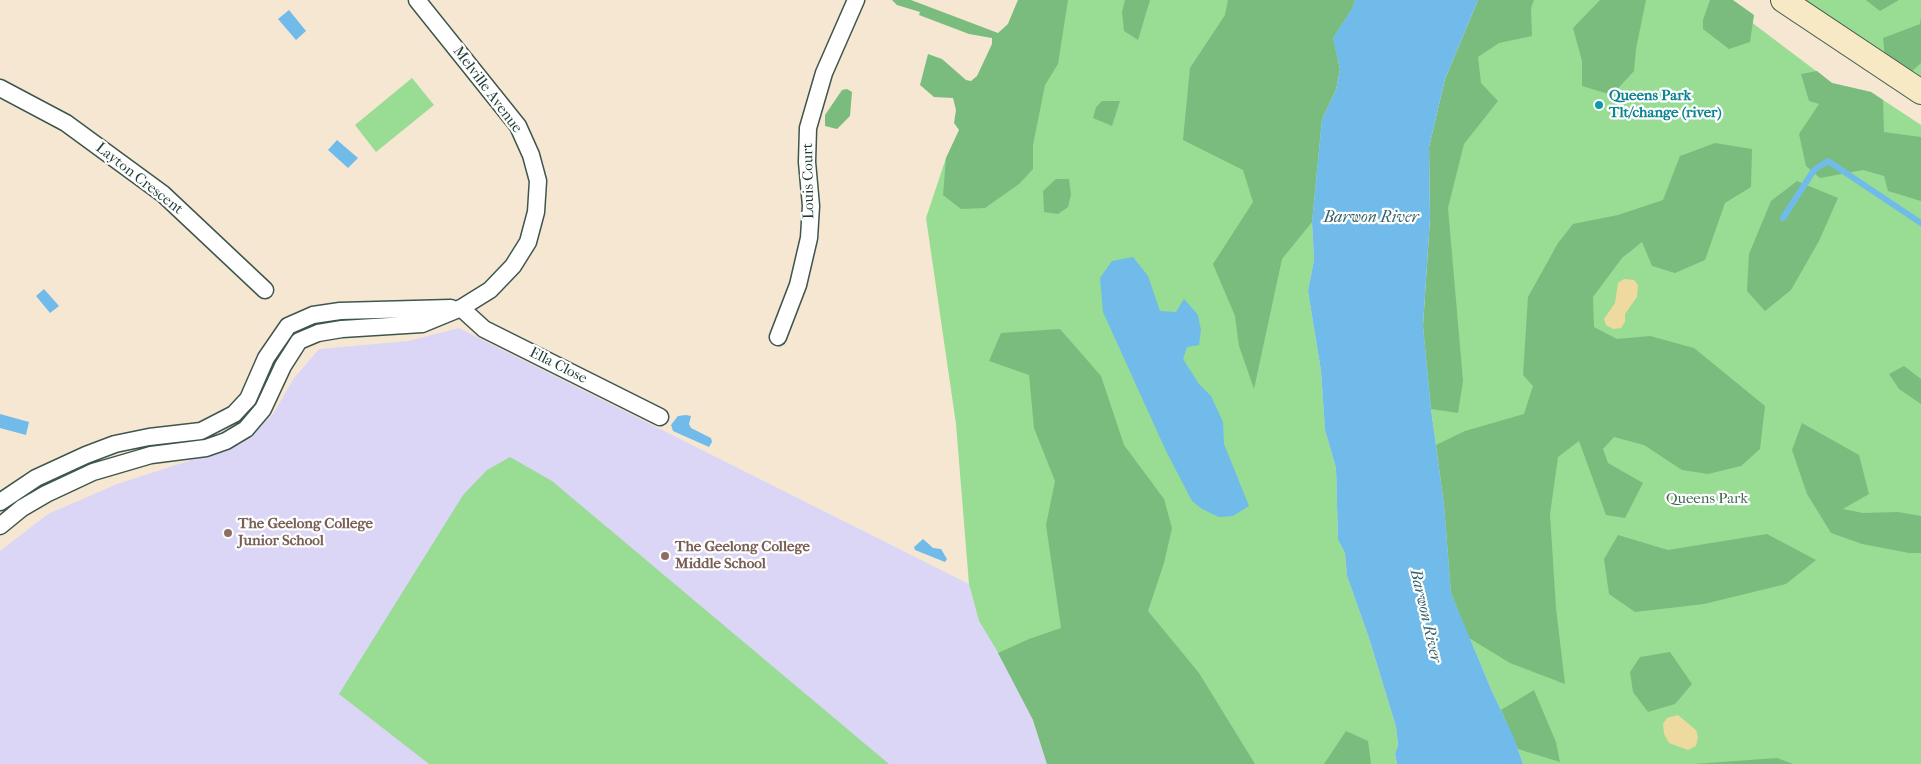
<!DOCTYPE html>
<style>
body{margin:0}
canvas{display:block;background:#f6e7d2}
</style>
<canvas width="1921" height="764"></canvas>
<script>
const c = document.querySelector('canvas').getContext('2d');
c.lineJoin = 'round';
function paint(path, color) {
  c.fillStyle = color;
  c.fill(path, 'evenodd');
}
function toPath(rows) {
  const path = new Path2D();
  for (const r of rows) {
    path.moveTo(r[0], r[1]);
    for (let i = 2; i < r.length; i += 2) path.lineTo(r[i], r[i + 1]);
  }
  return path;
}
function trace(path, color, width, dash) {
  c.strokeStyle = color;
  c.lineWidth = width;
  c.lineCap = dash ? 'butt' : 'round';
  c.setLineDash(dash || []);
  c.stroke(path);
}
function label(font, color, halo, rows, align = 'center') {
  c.font = font + ' "IM FELL French Canon",serif';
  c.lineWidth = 4.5;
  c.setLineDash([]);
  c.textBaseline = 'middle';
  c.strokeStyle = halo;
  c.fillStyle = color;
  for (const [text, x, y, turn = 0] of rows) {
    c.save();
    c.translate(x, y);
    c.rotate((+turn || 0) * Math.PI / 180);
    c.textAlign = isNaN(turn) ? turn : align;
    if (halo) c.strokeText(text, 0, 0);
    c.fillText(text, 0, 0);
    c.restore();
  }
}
const built = toPath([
 [459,328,969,584,979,621,1014,679,1033,721,1047,764,0,764,0,551,48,514,117,484,241,444,273,414,294,378,319,349,408,341]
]);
const green = toPath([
 [1018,0,1355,0,1322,119,1312,222,1314,260,1308,291,1321,371,1325,430,1336,468,1338,540,1345,553,1347,576,1369,638,1396,727,1398,745,1395,754,1397,764,1047,764,1033,720,1014,679,979,621,969,584,956,424,926,218,946,158,988,72],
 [1478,0,1722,0,1832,83,1871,92,1921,125,1921,764,1523,764,1514,738,1491,689,1451,593,1444,505,1431,409,1423,326],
 [1801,0,1921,0,1921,81],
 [412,78,434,105,376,152,355,125],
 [510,457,552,481,889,764,429,764,339,694,463,495,487,470]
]);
const forest = toPath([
 [892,0,911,0,998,33,1008,24,1018,0,1068,0,1058,64,1045,85,1033,145,1033,169,1019,184,985,208,961,209,943,195,946,158,959,130,954,123,956,110,953,98,934,97,920,85,928,54,942,59,966,80,971,81,977,76,992,44,992,38,969,34,919,15,920,12,897,5],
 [1125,0,1150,0,1138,40,1124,31,1122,12],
 [1228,0,1355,0,1352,9,1333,38,1340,69,1336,90,1322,119,1312,222,1282,259,1254,389,1239,346,1235,316,1213,264,1253,202,1243,170,1183,140,1190,68,1225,15],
 [1478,0,1534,0,1531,8,1532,36,1499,43,1478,57,1481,83,1498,101,1464,144,1448,208,1463,381,1458,413,1431,409,1423,326,1430,218,1429,147,1445,79],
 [1600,0,1646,0,1636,49,1634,71,1612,95,1582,86,1582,61,1573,28],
 [1710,0,1733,0,1754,15,1750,42,1729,49,1703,29,1703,20],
 [1866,0,1899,0,1880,11],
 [1921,17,1921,63,1910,73,1885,57,1883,38,1920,24],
 [1817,71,1832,83,1871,92,1883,100,1884,132,1921,137,1921,201,1888,191,1884,176,1863,170,1820,178,1806,166,1799,134,1819,104,1809,101,1801,74],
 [847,89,852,92,850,116,837,129,825,126,825,115,842,90],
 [1102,101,1120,101,1112,126,1093,118,1096,107],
 [1715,143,1752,149,1751,187,1725,203,1705,260,1675,273,1652,266,1642,242,1622,258,1593,297,1594,327,1617,339,1650,336,1694,348,1765,406,1760,449,1741,466,1708,474,1682,470,1644,445,1614,437,1603,449,1608,463,1643,483,1625,518,1606,515,1579,441,1558,457,1550,514,1556,608,1565,684,1510,663,1469,638,1451,593,1444,505,1436,445,1465,431,1524,414,1533,386,1523,375,1528,297,1558,243,1573,224,1618,215,1663,200,1680,156],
 [1056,179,1069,179,1071,195,1068,207,1058,214,1044,212,1043,191],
 [1797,181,1838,198,1819,241,1791,290,1765,311,1747,291,1749,254,1771,201],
 [1060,329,1101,376,1124,445,1164,499,1172,528,1164,563,1148,611,1199,673,1255,764,1047,764,1033,720,998,653,1029,639,1061,628,1046,525,1055,481,1034,428,1029,375,989,361,1001,333],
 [1904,366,1921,379,1921,404,1899,389,1889,374],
 [1802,423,1859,455,1869,494,1843,509,1863,513,1898,512,1921,516,1921,553,1909,553,1862,544,1831,533,1807,494,1792,450],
 [1767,534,1816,560,1786,584,1704,604,1635,612,1609,594,1604,559,1618,535,1668,550],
 [1670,652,1692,684,1675,704,1648,712,1633,692,1630,672,1640,657],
 [1534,690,1556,742,1560,762,1518,749,1501,710],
 [1346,731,1368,741,1371,764,1324,764],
 [1777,758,1793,764,1694,764]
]);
const sand = toPath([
 [1624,279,1634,280,1638,285,1637,297,1625,314,1625,322,1621,328,1613,329,1606,325,1604,319,1615,303,1618,283],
 [1678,715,1696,730,1698,737,1696,746,1688,750,1669,743,1664,734,1663,724,1667,718]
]);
const water = toPath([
 [1355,0,1478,0,1445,79,1429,147,1430,218,1423,326,1431,409,1444,505,1451,593,1491,689,1514,738,1523,764,1397,764,1395,754,1398,745,1396,727,1369,638,1347,576,1345,553,1338,540,1336,468,1325,430,1321,371,1308,291,1314,260,1312,222,1322,119,1336,90,1340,69,1333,38,1352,9],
 [289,10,306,31,296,40,278,19],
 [337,140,358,158,348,168,328,150],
 [1133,257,1148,276,1160,311,1176,312,1184,299,1198,315,1201,330,1199,345,1187,347,1183,359,1199,384,1211,396,1223,422,1224,444,1249,506,1233,516,1219,517,1202,509,1192,501,1166,451,1103,312,1100,278,1112,261],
 [44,289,59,306,50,313,36,296],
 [0,414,29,422,26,435,0,428],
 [686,415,691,416,689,424,691,428,711,438,712,442,709,447,673,431,671,425,674,421,678,416],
 [923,539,933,548,941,549,947,559,945,562,915,550,914,547]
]);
const stream = toPath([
 [1783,218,1814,170,1828,161,1921,223]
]);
const minor = toPath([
 [0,88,66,123,163,194,265,290],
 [461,308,484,329,660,417],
 [778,337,798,285,809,238,811,206,807,162,808,128,824,73,856,0],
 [0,502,36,478,86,455,115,444,149,437,201,431,234,414,248,399,266,358,288,326,313,315,340,311,451,308],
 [0,526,22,508,46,494,93,472,151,455,206,448,226,441,246,429,263,409,283,366,299,341,318,333,342,329,422,324,461,308,490,290,513,266,528,242,536,212,538,181,531,155,518,126,417,0]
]);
const secondary = toPath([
 [1783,0,1921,92]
]);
const markers = [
 [1599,105,5,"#0f9aa8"],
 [228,533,5,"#8d6e63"],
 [665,556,5,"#8d6e63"]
];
const streetNames = [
 ["Melville Avenue",487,90,53],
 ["Layton Crescent",139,179,38],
 ["Louis Court",809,181,-91],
 ["Ella Close",558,366,27]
];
const cultureNames = [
 ["Queens Park",1609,96],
 ["Tlt/change (river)",1609,113]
];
const parkNames = [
 ["Queens Park",1707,499]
];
const educationNames = [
 ["The Geelong College",238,524],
 ["Junior School",238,541],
 ["The Geelong College",675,547],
 ["Middle School",675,564]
];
const waterNames = [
 ["Barwon River",1371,218],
 ["Barwon River",1425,616,77]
];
paint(built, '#dcd6f6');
paint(green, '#99dc94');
paint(forest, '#7abc7e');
paint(sand, '#eeda9e');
paint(water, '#70bbe9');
trace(stream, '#70bbe9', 6);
trace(minor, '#3f564c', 19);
trace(secondary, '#3f564c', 26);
trace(minor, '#fff', 16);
trace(secondary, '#f7e9c3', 24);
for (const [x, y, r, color] of markers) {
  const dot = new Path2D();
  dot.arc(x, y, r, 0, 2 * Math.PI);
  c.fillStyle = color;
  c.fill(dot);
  trace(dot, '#fff', 2);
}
label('15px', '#1f3d34', '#fff', streetNames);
label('bold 15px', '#0d838f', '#fff', cultureNames, 'left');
label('15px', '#3e654c', '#fff', parkNames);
label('bold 15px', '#785e54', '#fff', educationNames, 'left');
label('italic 16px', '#37636a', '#fff', waterNames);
</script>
